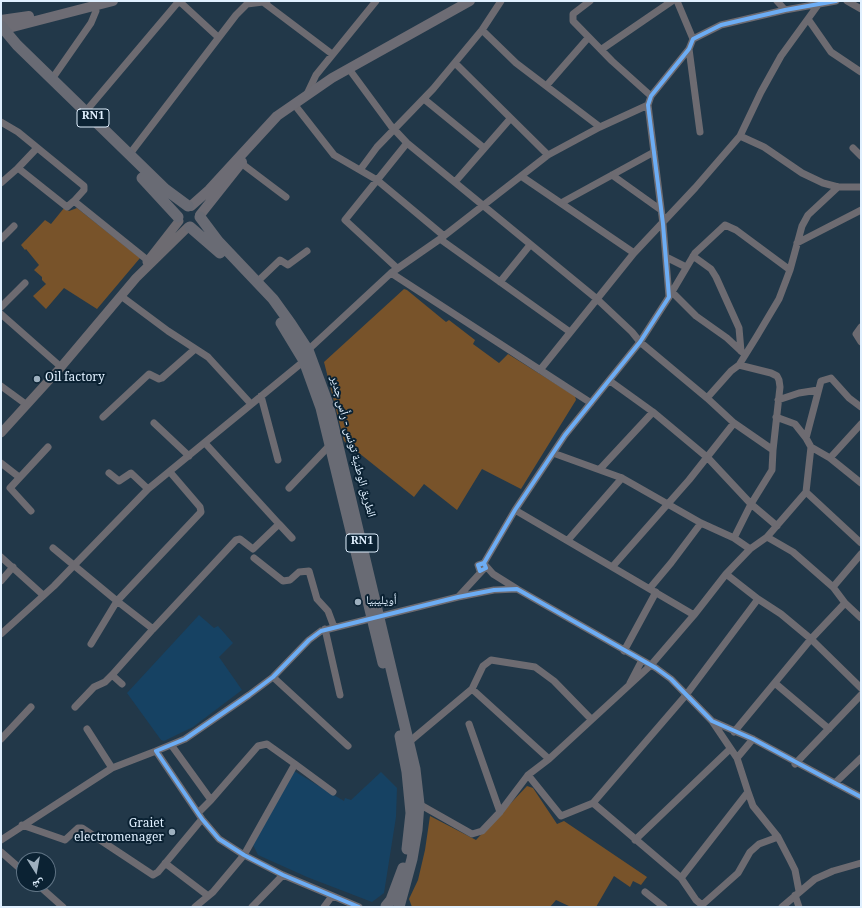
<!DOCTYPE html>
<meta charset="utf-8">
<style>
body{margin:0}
#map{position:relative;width:862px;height:908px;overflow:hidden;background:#223849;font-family:Georgia,"Noto Naskh Arabic",serif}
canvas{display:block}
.frame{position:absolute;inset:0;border:2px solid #e0f0ff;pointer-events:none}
.north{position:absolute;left:16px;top:852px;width:40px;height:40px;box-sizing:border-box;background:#0b2233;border:1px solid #607485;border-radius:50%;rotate:169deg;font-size:11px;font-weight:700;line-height:16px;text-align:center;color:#e0f0ff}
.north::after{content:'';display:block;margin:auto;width:14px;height:18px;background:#9eb0bf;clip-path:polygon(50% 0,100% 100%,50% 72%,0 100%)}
</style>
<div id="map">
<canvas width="862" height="908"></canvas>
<div class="frame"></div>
<div class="north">ش</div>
</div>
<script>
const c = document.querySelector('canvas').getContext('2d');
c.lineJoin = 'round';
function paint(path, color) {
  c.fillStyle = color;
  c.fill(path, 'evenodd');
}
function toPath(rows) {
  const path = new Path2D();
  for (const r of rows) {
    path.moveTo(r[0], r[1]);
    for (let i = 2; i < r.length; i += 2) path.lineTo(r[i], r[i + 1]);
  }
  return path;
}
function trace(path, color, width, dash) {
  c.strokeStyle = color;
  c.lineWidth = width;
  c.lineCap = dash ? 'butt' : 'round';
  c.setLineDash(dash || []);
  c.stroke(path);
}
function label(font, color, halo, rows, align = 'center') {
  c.font = font + ' Georgia,"Noto Naskh Arabic",serif';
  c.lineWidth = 4;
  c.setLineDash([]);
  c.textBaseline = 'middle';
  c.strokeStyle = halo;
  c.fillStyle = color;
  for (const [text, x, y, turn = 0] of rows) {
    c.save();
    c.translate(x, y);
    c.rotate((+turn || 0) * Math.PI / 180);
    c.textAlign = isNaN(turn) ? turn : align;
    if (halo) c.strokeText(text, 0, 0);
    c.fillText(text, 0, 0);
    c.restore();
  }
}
const built = toPath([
 [199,615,214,628,218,626,233,643,219,657,242,690,193,727,164,741,161,740,127,693],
 [294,771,344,801,345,798,351,800,381,772,397,788,396,817,384,893,372,902,307,877,258,855,253,845]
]);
const green = toPath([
 [64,208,69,211,77,208,140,258,97,309,64,288,46,309,33,296,46,284,42,280,42,277,34,270,39,265,26,249,25,250,21,245,45,220,51,224],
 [404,289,407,290,446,322,449,320,475,340,473,344,499,363,508,354,575,396,576,400,521,489,482,469,457,510,424,484,414,497,344,441,324,362],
 [527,786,533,788,557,824,564,821,647,877,641,885,633,881,630,887,614,876,596,907,571,907,556,900,550,907,412,907,409,899,418,880,425,850,430,816,476,840]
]);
const minor = toPath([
 [179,1,218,37],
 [267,1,263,2,332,54],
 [590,1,573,14,573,21,612,61,651,96],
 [677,1,693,39],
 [777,1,785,10],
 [847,1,861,9],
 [808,19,831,52,861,72],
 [482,30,516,63,600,127],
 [602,49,672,1],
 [689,49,700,132],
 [455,63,548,155],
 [349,69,391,126,407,143,597,299,632,332,640,342,707,398,734,423,773,450,780,387,779,380,777,376,771,373,739,365],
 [52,79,91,23,96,11,94,2],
 [547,85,588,38],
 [307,94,316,75,376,1],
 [424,99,484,148],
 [294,104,334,155,377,180,444,236],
 [86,111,179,1],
 [1,122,18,132,84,186,84,190,74,201,151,263],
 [740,136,761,92,781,56,818,5],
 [37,148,18,168,67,207,74,201],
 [853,148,861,156],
 [129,155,236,15,247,4,263,2],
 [241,163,286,197],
 [360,170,377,147,433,89,482,30,501,1],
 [612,175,661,210],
 [521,176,634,253,695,188,740,136,764,147,802,173,823,183,838,187,861,187],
 [455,182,510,119],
 [1,183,18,168],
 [561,203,654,152],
 [1,239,14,226],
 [440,239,570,332],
 [797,243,861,210],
 [693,256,711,269,716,277,739,328,741,351],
 [666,257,686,267],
 [397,268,345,220,407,143],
 [391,273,591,403],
 [257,282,280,260,288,265,307,251],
 [500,282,530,245],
 [672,292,696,316,727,338,742,352],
 [121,296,168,331,208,357,251,404],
 [669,297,695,253,725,225,736,230,790,270,802,226,808,215,838,187],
 [1,307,25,283],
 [1,314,61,367],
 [861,327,856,334,861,342],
 [308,350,391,273,440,239,548,155,600,127,648,105],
 [540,370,634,253],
 [610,381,653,412,708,458,751,504,734,538],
 [1,386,27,405],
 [261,396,278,460],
 [707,398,731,371,739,365,757,336,779,299,790,270],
 [778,400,799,393,818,390],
 [103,417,149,374,159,379,162,378,195,349],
 [776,417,795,424,806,438],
 [154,423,189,456],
 [205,443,279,524],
 [811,447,830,458,861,483],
 [773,450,772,470,751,504,777,526],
 [553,453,622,478,701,523,734,538,750,549],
 [830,458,861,424],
 [1,463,19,477],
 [600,469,653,412],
 [109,473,119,481,131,473,148,489],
 [289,488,330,445],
 [806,492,861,543],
 [31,511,10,488,48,447],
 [767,537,793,552,833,587,861,554],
 [568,540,622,478],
 [53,548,117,601,153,629,236,540,240,539,253,549,279,524,292,538],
 [1,557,43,595],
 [254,558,283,581,290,580,299,572,309,571,317,599,328,611,334,627],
 [484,563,478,565,480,571,486,568,484,563,515,510,565,435,640,342,669,297,663,224,648,105,651,96,689,49,693,39,721,25,785,10,836,1],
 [486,566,493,574,517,589],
 [613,566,689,480,734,423],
 [726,574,758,599,781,614,811,639,845,603],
 [1,581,13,567],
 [833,587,845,603,861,618],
 [650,588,671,563,701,523],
 [458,597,482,571],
 [694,615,726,574,750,549,767,537,806,492,811,447,806,438,821,381,831,378,849,398,861,407],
 [325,629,340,695],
 [1,634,54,586,148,489,304,361],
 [91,644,117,601,201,512,200,507,170,472],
 [624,651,656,592],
 [112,675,122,684],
 [273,677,348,746],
 [630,683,642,660],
 [776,684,829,729],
 [472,689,549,759],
 [75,707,94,687,105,682,112,675,153,629],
 [469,724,500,812],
 [87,729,112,768],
 [734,732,811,639,861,688],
 [1,739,31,707],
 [409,742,472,689,483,666,491,660,535,667,554,681,591,719],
 [172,746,211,800,198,813],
 [737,758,753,739],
 [795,764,861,695],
 [528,775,561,816,593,803,686,695,758,599],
 [835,783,861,758],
 [748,792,753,806,778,837,790,860,795,870,799,891],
 [211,800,258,746,267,744,295,764],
 [593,803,681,878,748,792,737,758,712,721],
 [419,804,472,834,482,831,500,812,528,775,549,759,651,665,694,615,515,510],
 [22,825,65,840,78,828,82,828,153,875,158,872,202,819],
 [1,840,112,768,156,751],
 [635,840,730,749],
 [1,852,24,872],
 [165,863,207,895],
 [681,878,696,900,702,905],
 [37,884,63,907],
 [645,892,664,907],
 [795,895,799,907],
 [195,907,213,892,244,855,295,764,333,792],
 [252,907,283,875],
 [324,907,332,896],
 [359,907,283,875,244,855,219,839,202,819,156,751,185,739,249,695,273,677,309,640,321,631,458,597,494,590,517,589,656,668,671,679,712,721,753,739,861,797],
 [703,907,702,905,738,873,750,852,759,844,778,837],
 [782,907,815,879,833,871,861,863]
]);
const tertiary = toPath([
 [147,262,179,221],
 [1,433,61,367,136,278,188,227]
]);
const secondary = toPath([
 [1,20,29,16],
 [1,30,113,1],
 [191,206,209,190,277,116,332,78,470,1],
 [200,215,242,162]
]);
const primary = toPath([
 [1,26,17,45,165,189,188,206],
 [142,178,178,217],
 [200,217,218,241,273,299,291,324,308,350,328,404,415,769,419,804,417,830,412,859,399,907],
 [190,227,220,253],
 [281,323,304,361,321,408,383,663],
 [400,736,407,772,411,813,407,849],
 [386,906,391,900,403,868]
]);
const cycleway = toPath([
 [484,563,478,565,480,571,486,568,484,563,515,510,565,435,640,342,669,297,663,224,648,105,651,96,689,49,693,39,721,25,785,10,836,1],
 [359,907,283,875,244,855,219,839,202,819,156,751,185,739,249,695,273,677,309,640,321,631,458,597,494,590,517,589,656,668,671,679,712,721,753,739,861,797]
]);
const markers = [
 [37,379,4,"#9eb0bf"],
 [358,602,4,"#9eb0bf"],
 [172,832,4,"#9eb0bf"]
];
const shields = [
 [93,118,32],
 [362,543,32]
];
const shieldNames = [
 ["RN1",93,118],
 ["RN1",362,543]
];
const poiNames = [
 ["Oil factory",45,379],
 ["أويليبيا",366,602],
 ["Graiet",164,825,"right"],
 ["electromenager",164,839,"right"]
];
const streetNames = [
 ["الطريق الوطنية تونس - رأس جدير",351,447,75]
];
paint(built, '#164263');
paint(green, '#78532a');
trace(minor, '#6d6b71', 7);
trace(tertiary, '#6d6b71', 9);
trace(secondary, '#6d6c74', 10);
trace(primary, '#696b74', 11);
trace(cycleway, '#6dadf4', 4);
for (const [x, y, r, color] of markers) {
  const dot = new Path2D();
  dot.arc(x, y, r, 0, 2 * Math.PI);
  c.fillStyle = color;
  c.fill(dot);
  trace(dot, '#0b2233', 1.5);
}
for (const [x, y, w] of shields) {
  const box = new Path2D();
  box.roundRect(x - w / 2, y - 9, w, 18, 3);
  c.fillStyle = '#0b2233';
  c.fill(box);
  trace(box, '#e0f0ff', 1);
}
label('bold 11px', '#e0f0ff', null, shieldNames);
label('12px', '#e0f0ff', '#0b2233', poiNames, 'left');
label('12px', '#e0f0ff', '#0b2233', streetNames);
</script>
